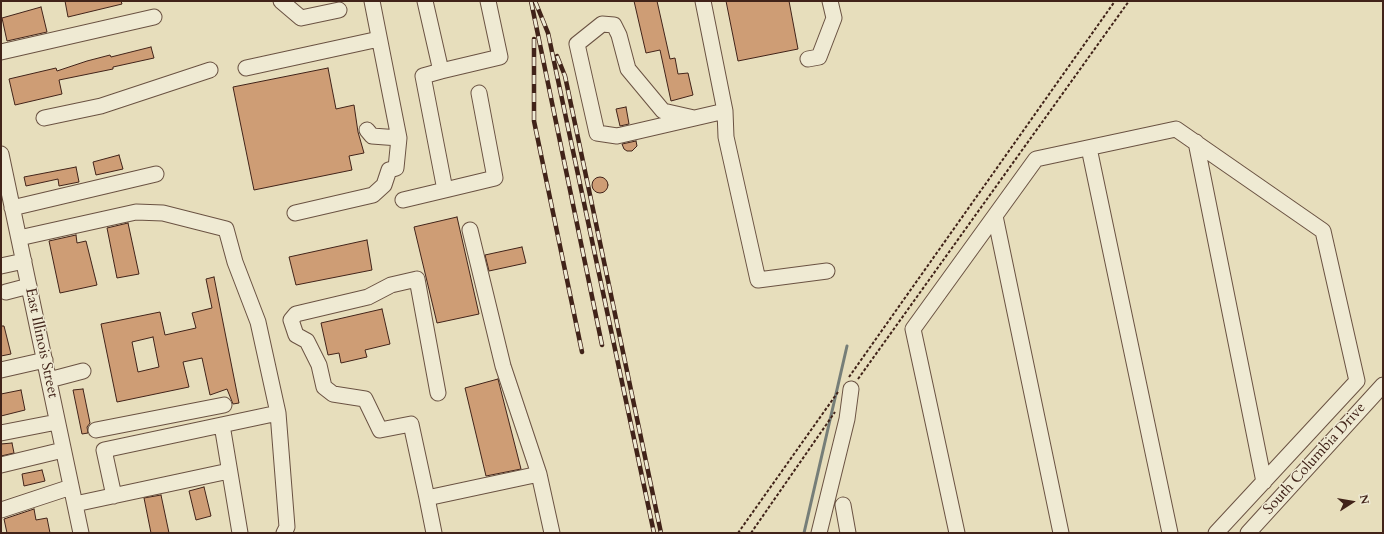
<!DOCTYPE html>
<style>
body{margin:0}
#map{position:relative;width:1384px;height:534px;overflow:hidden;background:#e7debc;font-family:Cardo,serif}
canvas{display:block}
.frame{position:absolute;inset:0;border:2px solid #412319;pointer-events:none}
.north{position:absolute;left:1332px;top:482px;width:40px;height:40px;-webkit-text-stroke:3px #efead3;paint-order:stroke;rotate:78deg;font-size:11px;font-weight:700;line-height:16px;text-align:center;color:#412319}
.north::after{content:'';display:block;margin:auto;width:14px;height:18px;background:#412319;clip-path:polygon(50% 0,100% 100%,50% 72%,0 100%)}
</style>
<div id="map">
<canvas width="1384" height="534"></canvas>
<div class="frame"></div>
<div class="north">N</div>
</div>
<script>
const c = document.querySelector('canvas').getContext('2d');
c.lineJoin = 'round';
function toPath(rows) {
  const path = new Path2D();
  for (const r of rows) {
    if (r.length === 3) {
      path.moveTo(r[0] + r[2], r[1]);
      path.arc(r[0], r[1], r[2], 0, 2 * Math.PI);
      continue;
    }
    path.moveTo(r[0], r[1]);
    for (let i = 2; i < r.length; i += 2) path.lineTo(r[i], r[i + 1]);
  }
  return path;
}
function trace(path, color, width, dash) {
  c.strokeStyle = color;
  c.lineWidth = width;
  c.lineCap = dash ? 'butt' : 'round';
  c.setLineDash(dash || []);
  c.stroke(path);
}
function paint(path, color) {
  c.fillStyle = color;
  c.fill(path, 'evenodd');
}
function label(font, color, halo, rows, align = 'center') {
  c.font = font + ' Cardo,serif';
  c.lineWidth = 3;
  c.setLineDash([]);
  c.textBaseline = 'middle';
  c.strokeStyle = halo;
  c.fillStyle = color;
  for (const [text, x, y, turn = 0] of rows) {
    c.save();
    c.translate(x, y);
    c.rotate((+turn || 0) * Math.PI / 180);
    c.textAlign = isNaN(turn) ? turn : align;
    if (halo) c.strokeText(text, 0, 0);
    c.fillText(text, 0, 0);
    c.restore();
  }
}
const stream = toPath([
 [804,533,847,346]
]);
const building = toPath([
 [65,1,121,1,122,4,68,17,65,1],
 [634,1,657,1,670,59,675,58,678,74,688,73,693,95,671,101,660,50,646,53,634,1],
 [726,1,789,1,798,49,738,61,726,1],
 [41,7,47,32,7,41,2,18,41,7],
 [151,47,154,58,113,67,113,69,59,80,62,94,15,105,9,79,56,68,57,71,87,61,110,55,111,57,151,47],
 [328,68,336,109,354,105,358,132,364,153,349,156,352,170,254,190,233,87,328,68],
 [626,107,629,124,620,126,616,109,626,107],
 [636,141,637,146,632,151,627,151,624,149,622,144,636,141],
 [119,155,123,169,96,175,93,162,119,155],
 [76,167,79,182,59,186,58,179,26,186,24,177,76,167],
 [600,185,8],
 [457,217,479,314,437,323,414,227,457,217],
 [128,223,139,274,117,278,107,228,128,223],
 [76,235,77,243,86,241,97,285,60,293,49,241,76,235],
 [367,240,372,270,296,285,289,257,367,240],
 [522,247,526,263,489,271,485,255,522,247],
 [214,277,239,403,233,404,227,389,210,395,202,358,183,362,189,387,117,402,101,324,160,312,165,335,196,328,192,313,212,308,206,279,214,277],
 [153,337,159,367,138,372,132,342,153,337],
 [382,309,390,344,365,350,367,357,341,363,339,353,328,355,321,323,382,309],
 [1,326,4,326,11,354,1,356,1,326],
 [498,379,521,469,486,476,465,388,498,379],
 [83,389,90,423,87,427,88,433,82,434,73,390,83,389],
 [21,390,25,410,1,416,1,394,21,390],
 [12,443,14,453,1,456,1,444,12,443],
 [42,470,45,481,24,486,22,474,42,470],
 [204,487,211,516,196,520,189,491,204,487],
 [161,495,169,533,151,533,144,498,161,495],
 [34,509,36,520,47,518,50,533,7,533,4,519,34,509]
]);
const path = toPath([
 [849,377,1115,1],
 [858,379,1129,1],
 [738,533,838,392],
 [751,533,835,412]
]);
const minor = toPath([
 [281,1,301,18,339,10],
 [425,1,441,71,423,76,445,190,495,178,479,93],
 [703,1,725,111,726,137,758,280,827,271],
 [1,52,154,17],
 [808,59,819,57,834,18,830,1],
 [246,68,379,39],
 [441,71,500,57,488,1],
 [44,118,101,106,210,70],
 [694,118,663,111,628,69,619,35,614,25,602,24,577,44,597,133,617,136,725,111],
 [367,130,372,136,399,138],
 [1196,142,1264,482],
 [1089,148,1170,533],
 [1,154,81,533],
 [403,200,445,190],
 [12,208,156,174],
 [295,213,373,195,384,185,389,170,396,168,399,138,372,1],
 [995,216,1061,533],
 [19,238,136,212,163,213,226,229,235,262,258,322,278,413,104,450,114,496],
 [1,266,24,261],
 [6,292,29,286],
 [1,370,45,360],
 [49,380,83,371],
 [438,393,417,279,391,285,368,297,296,314,291,320,296,335,307,341,319,365,324,387,333,394,365,399,380,430,411,424,427,498,539,474,503,366,470,230],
 [278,413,287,527,284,533],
 [222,425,240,533],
 [96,430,224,405],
 [1,433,57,422],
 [1,465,63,450],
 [539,474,552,533],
 [427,498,434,533],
 [75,504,229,471],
 [843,505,848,533],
 [1,510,71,487],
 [819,533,847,419,851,389],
 [957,533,913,329,1036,159,1176,129,1323,231,1357,381,1216,533],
 [1248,533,1383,385]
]);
const rail = toPath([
 [531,1,602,345],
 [535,1,548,33,654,533],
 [534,39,534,121,582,352],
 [557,56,565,76,661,533]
]);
const streetNames = [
 ["East Illinois Street",41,343,78],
 ["South Columbia Drive",1315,459,-48]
];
trace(stream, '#767e78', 3);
paint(building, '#ce9d75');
trace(building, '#412319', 1);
trace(minor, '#6a5242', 17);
trace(path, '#412319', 2, [3, 2]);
trace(minor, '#efead3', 15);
trace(rail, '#412319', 4.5);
trace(rail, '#efead3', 3, [9]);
label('15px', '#412319', '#efead3', streetNames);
</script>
